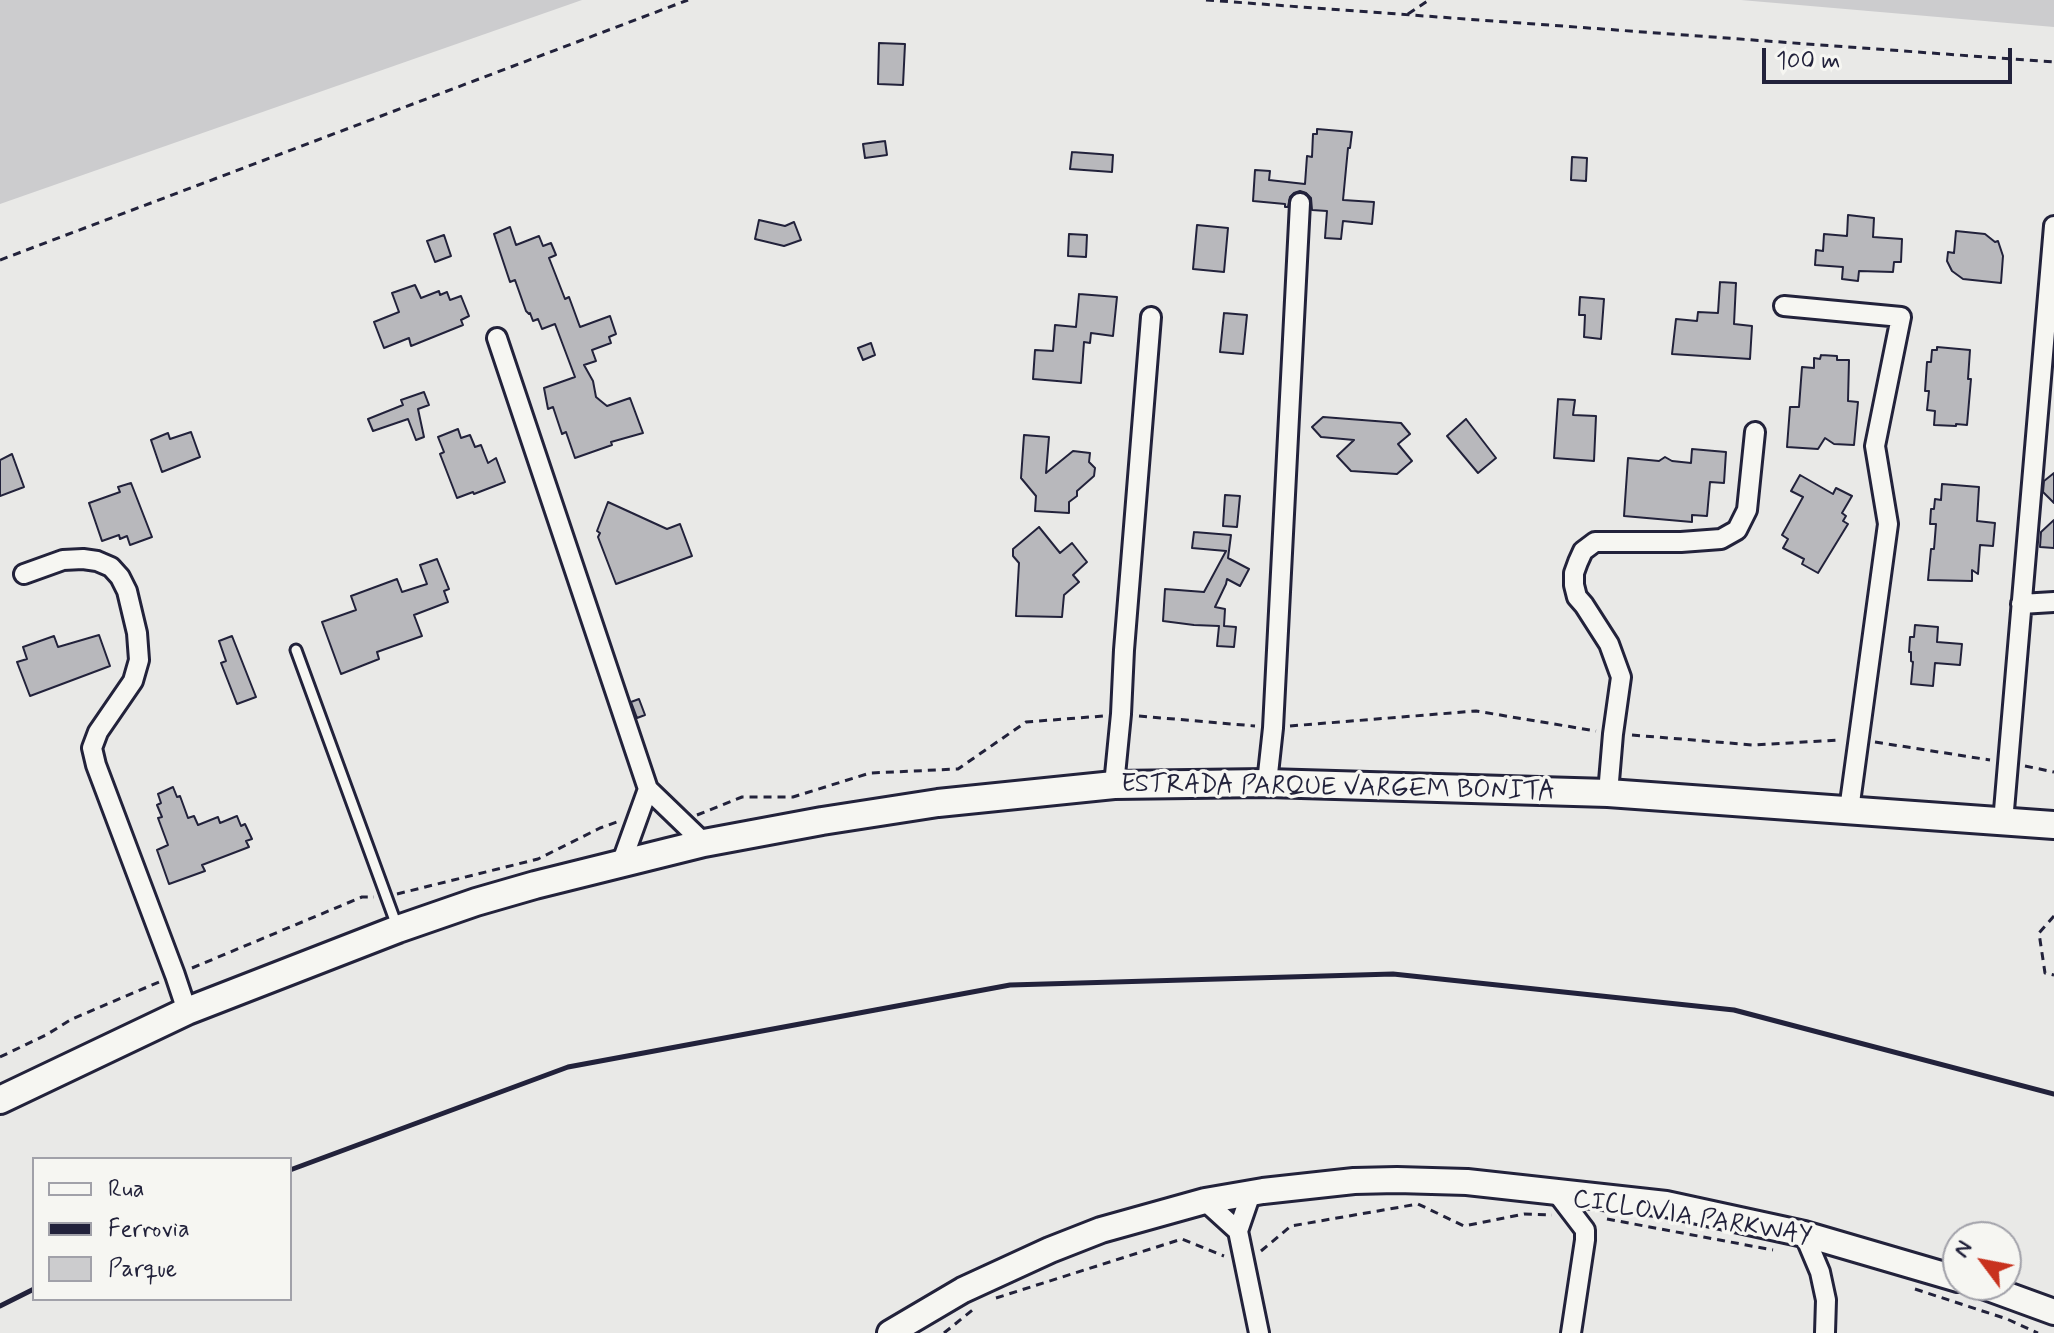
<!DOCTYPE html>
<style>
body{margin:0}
#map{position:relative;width:2054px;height:1333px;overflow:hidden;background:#e9e9e7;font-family:Mynerve,sans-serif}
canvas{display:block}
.legend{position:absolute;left:32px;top:1157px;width:260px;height:144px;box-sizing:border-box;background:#f6f6f2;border:2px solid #a1a1a9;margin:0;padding:10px 14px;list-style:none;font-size:24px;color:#22223b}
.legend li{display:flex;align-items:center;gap:16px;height:40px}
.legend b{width:40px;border:2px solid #a1a1a9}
.north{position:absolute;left:1942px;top:1221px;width:80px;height:80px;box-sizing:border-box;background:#f6f6f2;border:2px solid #a1a1a9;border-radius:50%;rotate:302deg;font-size:22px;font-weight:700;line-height:32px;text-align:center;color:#22223b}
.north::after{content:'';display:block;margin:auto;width:28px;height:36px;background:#c8321e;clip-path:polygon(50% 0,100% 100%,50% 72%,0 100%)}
.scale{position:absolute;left:1762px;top:48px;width:250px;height:36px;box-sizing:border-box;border:4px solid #22223b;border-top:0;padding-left:10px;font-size:24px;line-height:28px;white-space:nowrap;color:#22223b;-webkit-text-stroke:6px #f6f6f2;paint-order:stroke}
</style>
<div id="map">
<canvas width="2054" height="1333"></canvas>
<ul class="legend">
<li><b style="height:10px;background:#f6f6f2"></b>Rua</li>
<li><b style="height:10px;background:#22223b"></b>Ferrovia</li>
<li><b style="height:22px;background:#ccccce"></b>Parque</li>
</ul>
<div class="north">N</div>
<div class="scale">100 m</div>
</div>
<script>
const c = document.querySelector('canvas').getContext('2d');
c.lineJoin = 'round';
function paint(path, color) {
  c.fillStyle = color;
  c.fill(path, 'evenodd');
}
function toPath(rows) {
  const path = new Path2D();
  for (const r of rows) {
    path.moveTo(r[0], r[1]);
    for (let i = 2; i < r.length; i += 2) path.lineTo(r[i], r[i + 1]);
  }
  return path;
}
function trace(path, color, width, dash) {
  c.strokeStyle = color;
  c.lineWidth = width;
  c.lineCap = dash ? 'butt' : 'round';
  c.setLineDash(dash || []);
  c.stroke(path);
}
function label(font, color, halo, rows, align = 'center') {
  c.font = font + ' Mynerve,sans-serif';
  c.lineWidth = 7;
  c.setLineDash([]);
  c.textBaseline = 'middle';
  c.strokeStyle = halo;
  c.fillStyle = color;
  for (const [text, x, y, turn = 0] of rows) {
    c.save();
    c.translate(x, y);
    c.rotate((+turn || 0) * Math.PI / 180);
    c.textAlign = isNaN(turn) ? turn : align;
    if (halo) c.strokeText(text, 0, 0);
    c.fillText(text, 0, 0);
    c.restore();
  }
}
const green = toPath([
 [0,0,582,0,0,204],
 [1741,0,2054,0,2054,27]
]);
const building = toPath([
 [879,43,905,44,903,85,878,84,879,43],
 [1317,129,1352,132,1350,148,1348,148,1343,200,1374,202,1372,224,1343,221,1341,239,1325,238,1327,211,1312,210,1311,198,1306,193,1300,191,1294,193,1290,197,1288,207,1285,207,1285,204,1253,201,1255,170,1270,171,1269,180,1305,184,1307,156,1312,157,1313,134,1317,134,1317,129],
 [885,141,887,155,865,158,863,144,885,141],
 [1072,152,1113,155,1112,172,1070,169,1072,152],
 [1572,157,1587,158,1586,181,1571,180,1572,157],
 [1848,215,1874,218,1873,237,1902,239,1901,262,1894,262,1893,272,1859,271,1858,281,1842,279,1843,267,1815,265,1816,250,1823,251,1824,234,1847,236,1848,215],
 [759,220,785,226,794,222,801,240,784,246,755,239,759,220],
 [1197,225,1228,228,1224,272,1193,269,1197,225],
 [510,227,516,245,539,236,543,246,551,243,556,255,549,258,565,299,569,297,580,327,610,316,616,334,609,337,611,343,592,350,596,361,584,365,593,381,596,397,602,402,607,406,630,398,643,433,611,442,612,445,575,458,566,432,562,434,553,407,548,409,544,388,575,377,555,324,542,329,538,319,533,321,530,313,529,314,526,311,515,280,510,282,494,234,510,227],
 [1956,231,1985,234,1995,242,1998,241,2003,256,2001,283,1963,279,1952,271,1947,261,1948,252,1954,253,1956,231],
 [1069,234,1087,235,1086,257,1068,256,1069,234],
 [444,235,451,256,435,262,427,241,444,235],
 [1720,282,1736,283,1734,324,1752,326,1750,359,1672,354,1676,319,1697,321,1698,312,1718,313,1720,282],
 [415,285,421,298,439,291,440,295,447,292,450,300,461,296,469,316,461,320,463,325,411,346,409,338,384,348,374,322,399,312,392,293,415,285],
 [1079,294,1117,297,1113,336,1091,333,1090,343,1084,342,1081,383,1033,379,1035,350,1053,351,1055,325,1076,327,1079,294],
 [1580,297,1604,299,1601,339,1584,337,1585,315,1579,315,1580,297],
 [1224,313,1247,315,1243,354,1220,352,1224,313],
 [871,343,875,355,863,360,858,348,871,343],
 [1937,347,1970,350,1968,379,1971,379,1967,425,1956,424,1956,426,1934,425,1935,411,1927,410,1929,391,1925,391,1927,362,1931,362,1932,350,1937,350,1937,347],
 [1821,355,1837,356,1837,360,1849,360,1848,401,1858,402,1854,445,1834,444,1825,438,1818,449,1787,447,1790,407,1799,407,1802,367,1814,368,1814,358,1820,359,1821,355],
 [424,392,429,405,418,409,424,437,416,440,408,419,373,431,368,419,403,405,401,400,424,392],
 [1558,399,1575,400,1573,415,1596,416,1594,461,1554,458,1558,399],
 [1323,417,1401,423,1410,434,1398,444,1412,461,1397,474,1351,471,1337,456,1354,440,1321,437,1312,427,1323,417],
 [1466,419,1496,458,1478,473,1447,436,1466,419],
 [458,429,461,438,470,435,475,447,481,445,488,463,496,458,505,482,474,494,473,492,457,498,440,454,444,452,438,437,458,429],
 [191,432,200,457,162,472,151,440,168,433,170,439,191,432],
 [1024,435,1049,437,1046,473,1073,451,1090,453,1089,462,1095,468,1094,476,1077,491,1077,496,1069,502,1069,513,1035,511,1036,496,1021,478,1024,435],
 [1692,449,1726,452,1724,483,1710,482,1707,516,1692,515,1692,522,1624,516,1628,458,1659,461,1665,457,1672,461,1691,463,1692,449],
 [12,454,24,487,0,496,0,460,12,454],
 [2054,473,2054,503,2043,492,2044,481,2054,473],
 [1800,475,1833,494,1836,488,1852,496,1842,513,1846,516,1843,521,1848,524,1818,573,1802,564,1804,559,1783,548,1788,539,1782,535,1803,497,1791,491,1800,475],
 [131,483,152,537,130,545,127,536,120,539,119,535,102,541,89,503,120,492,118,487,131,483],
 [1942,484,1979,487,1977,521,1995,523,1993,546,1980,545,1978,574,1972,570,1972,581,1928,580,1931,549,1934,549,1936,524,1930,524,1931,509,1934,509,1935,499,1941,500,1942,484],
 [1225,495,1240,496,1237,527,1223,526,1225,495],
 [608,502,667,529,680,524,692,556,616,584,598,537,600,533,597,531,608,502],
 [2054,520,2054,548,2040,547,2041,532,2054,520],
 [1039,527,1060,553,1072,543,1087,562,1073,575,1079,582,1064,595,1062,617,1016,616,1019,563,1013,556,1013,549,1039,527],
 [1194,532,1231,535,1228,558,1249,569,1240,586,1227,579,1226,584,1215,607,1225,609,1224,626,1236,627,1234,647,1217,646,1219,626,1194,625,1163,621,1165,589,1204,592,1226,551,1192,548,1194,532],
 [437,559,449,589,444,591,448,602,414,615,422,636,377,652,379,659,341,674,322,622,356,610,351,596,397,579,402,592,427,584,420,565,437,559],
 [1915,625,1938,627,1937,642,1962,644,1960,665,1935,663,1933,686,1911,684,1913,662,1911,661,1911,652,1909,652,1910,637,1914,637,1915,625],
 [99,635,110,666,30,696,17,662,27,659,23,647,54,636,58,647,99,635],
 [232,636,256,697,237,704,221,663,226,661,219,641,232,636],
 [639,699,645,715,637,718,631,702,639,699],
 [173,787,177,797,180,796,188,818,194,816,198,825,218,817,220,823,237,816,241,826,245,824,252,839,246,841,249,847,202,865,205,871,169,884,157,850,168,845,158,818,162,817,157,805,161,803,158,794,173,787]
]);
const path = toPath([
 [1206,0,2054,62],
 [1408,14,1429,0],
 [0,260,688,0],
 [1139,716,1255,726],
 [1290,726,1476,711,1596,731],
 [1632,735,1753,745,1840,740],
 [1875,742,1990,760],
 [2025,766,2054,772],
 [697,815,742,797,793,797,870,773,958,769,1026,722,1103,716],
 [397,894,538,859,600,828,617,822],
 [2054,916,2039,933,2045,973,2054,975],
 [192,968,362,897,374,897],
 [0,1057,46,1035,72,1019,159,982],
 [1607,1219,1773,1250],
 [1261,1251,1291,1226,1418,1204,1464,1226,1524,1214,1552,1215],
 [1915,1289,2007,1319,2038,1333],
 [996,1298,1182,1239,1224,1256],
 [944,1333,975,1308]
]);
const service = toPath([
 [296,650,397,926]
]);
const minor = toPath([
 [1784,306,1901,317,1875,446,1888,524,1849,810],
 [497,338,648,789,704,843],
 [24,574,63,560,83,559,97,561,111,567,120,577,127,591,137,633,139,660,133,681,98,732,92,748,96,765,175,975,187,1011],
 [2021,604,2054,602],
 [1267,783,1273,728,1300,203],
 [1114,785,1121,714,1124,650,1151,317],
 [1608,793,1613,734,1621,677,1609,644,1584,605,1577,597,1574,585,1574,573,1578,562,1583,551,1595,542,1681,542,1721,539,1737,530,1747,510,1755,432],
 [2003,822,2054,226],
 [621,864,648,789],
 [1556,1192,1585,1230,1585,1240,1571,1333],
 [1251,1193,1238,1231,1259,1333],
 [1205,1201,1238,1231],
 [1804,1234,1820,1272,1826,1300,1825,1333]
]);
const tertiary = toPath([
 [1980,1285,2054,1312],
 [890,1333,963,1290,1050,1250,1101,1230,1205,1201,1263,1191,1354,1181,1397,1180,1467,1182,1666,1204,1804,1234,1958,1279]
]);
const secondary = toPath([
 [0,1100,187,1011,398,929,476,902,535,885,704,843,822,821,938,803,1114,785,1267,783,1608,793,2054,825]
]);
const rail = toPath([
 [290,1170,568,1067,1010,985,1393,974,1734,1010,2054,1094],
 [0,1306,34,1289]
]);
const streetNames = [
 ["ESTRADA PARQUE VARGEM BONITA",1338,789,1],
 ["CICLOVIA PARKWAY",1692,1219,9]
];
paint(green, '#ccccce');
paint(building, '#b8b8bc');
trace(building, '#22223b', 2);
trace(service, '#22223b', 15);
trace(minor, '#22223b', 24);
trace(tertiary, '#22223b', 30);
trace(secondary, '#22223b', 32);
trace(path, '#22223b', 3, [8, 6]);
trace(service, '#f6f6f2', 9);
trace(minor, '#f6f6f2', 18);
trace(tertiary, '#f6f6f2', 24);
trace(secondary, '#f6f6f2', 26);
trace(rail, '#22223b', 5);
label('26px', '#22223b', '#f6f6f2', streetNames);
</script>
